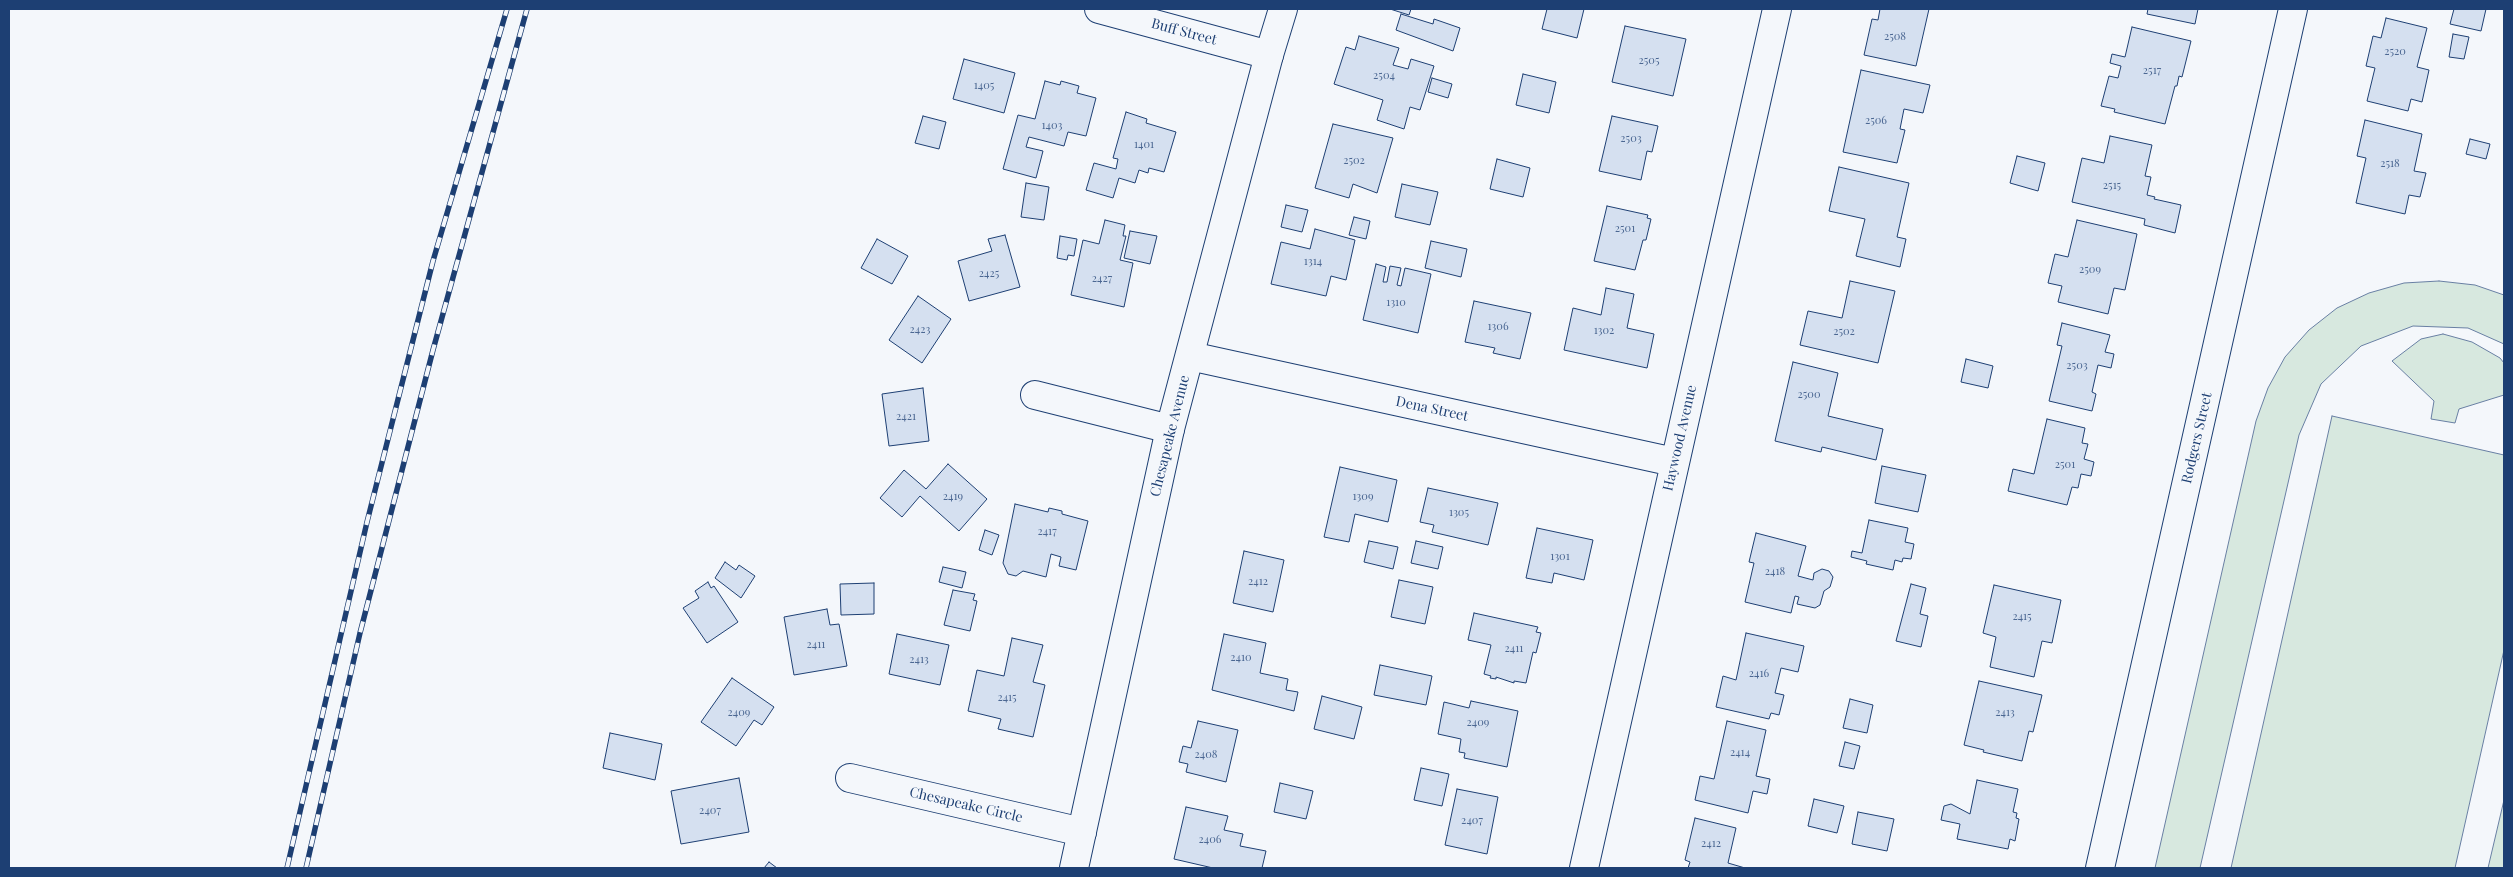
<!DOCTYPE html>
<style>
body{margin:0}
#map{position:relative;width:2513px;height:877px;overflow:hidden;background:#f4f7fb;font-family:"Playfair Display",serif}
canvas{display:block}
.frame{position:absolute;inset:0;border:10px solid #1d3f73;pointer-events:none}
</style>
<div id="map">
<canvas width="2513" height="877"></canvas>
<div class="frame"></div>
</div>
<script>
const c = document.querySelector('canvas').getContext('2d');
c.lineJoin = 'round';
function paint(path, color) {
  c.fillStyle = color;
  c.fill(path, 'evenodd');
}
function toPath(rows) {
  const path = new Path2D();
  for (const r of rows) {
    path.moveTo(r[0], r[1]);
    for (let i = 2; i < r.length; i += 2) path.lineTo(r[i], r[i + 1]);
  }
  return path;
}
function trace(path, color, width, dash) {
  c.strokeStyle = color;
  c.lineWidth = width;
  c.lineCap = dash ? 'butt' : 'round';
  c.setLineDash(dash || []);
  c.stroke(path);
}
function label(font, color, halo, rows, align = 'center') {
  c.font = font + ' "Playfair Display",serif';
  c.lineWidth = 4;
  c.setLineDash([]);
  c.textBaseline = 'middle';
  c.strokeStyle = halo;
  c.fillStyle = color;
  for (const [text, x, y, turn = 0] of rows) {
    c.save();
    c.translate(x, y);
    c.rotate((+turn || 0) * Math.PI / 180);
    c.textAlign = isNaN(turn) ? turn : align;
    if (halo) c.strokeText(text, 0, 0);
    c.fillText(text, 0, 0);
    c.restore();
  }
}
const green = toPath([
 [2439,281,2475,285,2504,295,2504,344,2468,328,2413,326,2361,346,2321,384,2299,435,2200,868,2155,868,2256,421,2268,388,2285,357,2309,330,2337,308,2369,293,2404,283,2439,281],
 [2443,334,2472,342,2500,358,2504,363,2504,395,2459,409,2455,423,2431,419,2434,401,2392,361,2421,339,2443,334],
 [2332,416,2504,455,2504,650,2455,868,2231,868,2332,416],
 [2504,800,2504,868,2488,868,2504,800]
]);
const building = toPath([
 [1390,9,1411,9,1409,15,1390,9],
 [1547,9,1584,9,1577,38,1542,29,1547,9],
 [1880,9,1929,9,1916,66,1864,55,1872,19,1878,20,1880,9],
 [2148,9,2198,9,2195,24,2147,14,2148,9],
 [2454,9,2486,9,2481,31,2450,24,2454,9],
 [1401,14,1433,24,1434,19,1460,28,1453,51,1396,30,1401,14],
 [2386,18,2427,28,2417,67,2429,70,2422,102,2411,99,2408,111,2367,101,2375,68,2366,66,2373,36,2381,38,2386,18],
 [1625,26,1686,39,1673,96,1612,82,1625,26],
 [2132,27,2191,41,2182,77,2179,76,2177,86,2175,86,2165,124,2114,112,2115,109,2101,106,2109,76,2118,78,2121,66,2110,63,2112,54,2125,57,2132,27],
 [2453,34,2469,37,2464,59,2449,57,2453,34],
 [1359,36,1399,48,1393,65,1408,69,1411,59,1434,66,1420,110,1410,107,1404,129,1377,120,1383,100,1334,84,1346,47,1355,50,1359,36],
 [964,59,1015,73,1004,113,953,99,964,59],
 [1861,70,1930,85,1923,113,1904,109,1900,129,1905,130,1897,163,1843,152,1861,70],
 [1523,74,1556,82,1549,113,1516,105,1523,74],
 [1432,78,1452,84,1448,98,1428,92,1432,78],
 [1045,81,1060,85,1061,81,1079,86,1077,93,1096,98,1086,136,1068,132,1064,146,1029,137,1026,147,1043,151,1036,178,1003,169,1018,115,1035,119,1045,81],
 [1126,112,1147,119,1146,123,1176,132,1164,172,1149,168,1148,173,1139,170,1135,183,1119,178,1113,198,1086,190,1094,163,1116,169,1118,159,1113,158,1126,112],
 [923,116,946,122,939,149,915,143,923,116],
 [1612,116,1658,126,1652,152,1647,151,1641,180,1599,171,1612,116],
 [2365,120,2422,134,2414,171,2426,173,2420,197,2409,195,2405,214,2356,203,2366,158,2357,156,2365,120],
 [1333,124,1393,138,1377,193,1353,184,1349,198,1315,188,1333,124],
 [2110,136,2152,145,2145,176,2151,177,2147,195,2155,197,2154,199,2181,205,2175,233,2144,225,2145,219,2072,202,2082,158,2104,163,2110,136],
 [2470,139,2490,144,2486,159,2466,154,2470,139],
 [2017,156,2045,163,2038,191,2010,183,2017,156],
 [1497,159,1530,168,1523,197,1490,189,1497,159],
 [1839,167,1909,183,1897,237,1906,239,1900,267,1856,256,1865,219,1829,211,1839,167],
 [1026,183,1049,187,1044,220,1021,217,1026,183],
 [1402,184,1438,192,1430,225,1395,217,1402,184],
 [1286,205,1308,210,1302,232,1281,227,1286,205],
 [1607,206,1648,215,1647,218,1651,219,1646,240,1643,240,1635,270,1594,261,1607,206],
 [1354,217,1370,221,1366,239,1349,235,1354,217],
 [1105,220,1125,225,1123,236,1126,236,1120,260,1133,263,1124,307,1071,295,1083,240,1099,244,1105,220],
 [2077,220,2137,234,2125,290,2114,288,2108,314,2058,302,2062,286,2048,283,2055,254,2068,257,2077,220],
 [1315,229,1355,240,1346,280,1331,276,1326,296,1271,284,1281,242,1310,249,1315,229],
 [1130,231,1157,236,1150,264,1124,258,1130,231],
 [1005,235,1020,287,969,301,958,261,992,251,988,239,1005,235],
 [1060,236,1077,239,1074,256,1068,255,1067,260,1057,258,1060,236],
 [877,239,908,256,892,284,861,268,877,239],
 [1431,241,1467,249,1461,277,1425,268,1431,241],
 [1376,264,1386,267,1383,282,1387,282,1390,266,1401,268,1397,285,1401,286,1405,268,1431,274,1418,333,1363,320,1376,264],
 [1850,281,1895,291,1878,363,1800,345,1808,311,1842,318,1850,281],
 [1606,288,1634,294,1627,328,1654,334,1647,368,1564,350,1573,308,1601,315,1606,288],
 [918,296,951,319,922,363,889,340,918,296],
 [1474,301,1531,313,1520,359,1493,353,1495,348,1465,342,1474,301],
 [2062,323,2110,335,2105,352,2114,354,2111,368,2098,365,2092,392,2096,394,2092,411,2049,401,2062,346,2057,345,2062,323],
 [1966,359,1993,366,1988,388,1961,382,1966,359],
 [1793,362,1838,373,1828,416,1883,429,1876,460,1822,447,1821,452,1775,441,1793,362],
 [923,388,929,441,889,446,882,394,923,388],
 [2047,419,2085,428,2082,443,2088,444,2084,459,2094,462,2091,476,2081,474,2078,488,2072,487,2067,505,2008,491,2013,469,2034,474,2047,419],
 [948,464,987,499,959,531,920,496,902,517,880,498,904,470,926,489,948,464],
 [1882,466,1926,475,1918,512,1875,503,1882,466],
 [1340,467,1397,480,1388,522,1355,514,1349,542,1324,537,1340,467],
 [1428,488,1498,503,1488,545,1432,532,1434,525,1420,522,1428,488],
 [1015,504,1048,512,1049,508,1062,511,1062,514,1088,521,1076,570,1059,566,1061,557,1051,554,1046,577,1023,571,1016,576,1008,574,1003,563,1015,504],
 [1869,520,1908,528,1905,542,1914,544,1911,559,1903,558,1902,562,1895,560,1893,570,1866,564,1867,561,1851,557,1852,551,1862,553,1869,520],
 [1537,528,1593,540,1584,580,1554,573,1552,583,1526,578,1537,528],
 [985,530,999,535,992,555,979,550,985,530],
 [1756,533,1806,546,1798,576,1813,580,1814,573,1822,569,1829,571,1833,577,1830,587,1824,591,1820,605,1815,608,1797,604,1799,597,1795,596,1791,613,1745,602,1754,563,1749,562,1756,533],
 [1369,541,1398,547,1393,569,1364,562,1369,541],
 [1416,541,1443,547,1438,569,1411,563,1416,541],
 [1244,551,1284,560,1273,612,1233,603,1244,551],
 [725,562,736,570,739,565,755,576,741,598,715,578,725,562],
 [943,567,966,572,962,588,939,582,943,567],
 [1399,580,1433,587,1425,624,1391,617,1399,580],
 [708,582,711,588,714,586,738,622,707,643,683,608,699,598,695,591,708,582],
 [874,583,874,614,841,615,840,584,874,583],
 [1911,584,1926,588,1920,614,1928,616,1921,647,1896,641,1911,584],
 [1994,585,2061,600,2052,643,2042,641,2034,677,1990,667,1996,637,1983,633,1994,585],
 [953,590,975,594,973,600,977,601,970,631,944,625,953,590],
 [827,609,830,625,839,624,847,666,794,675,784,617,827,609],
 [1474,613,1538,627,1536,632,1541,633,1536,653,1533,652,1526,683,1514,681,1514,683,1496,677,1496,679,1490,678,1491,676,1484,674,1491,645,1468,640,1474,613],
 [1746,633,1804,646,1798,672,1781,668,1775,693,1784,695,1779,715,1771,713,1769,719,1716,707,1723,676,1736,680,1746,633],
 [897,634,949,645,940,685,889,674,897,634],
 [1224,634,1266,643,1260,673,1288,679,1286,690,1298,692,1294,711,1212,690,1224,634],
 [1012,638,1043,645,1033,682,1045,685,1033,737,998,729,1001,719,968,711,977,670,1004,676,1012,638],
 [1380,665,1432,676,1426,705,1374,695,1380,665],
 [732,678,774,707,762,725,754,720,736,746,701,722,732,678],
 [1979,681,2042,695,2033,732,2029,731,2022,761,1983,752,1984,750,1964,745,1979,681],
 [1322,696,1362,707,1354,739,1314,729,1322,696],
 [1850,699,1873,705,1867,733,1843,728,1850,699],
 [1471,701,1518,711,1507,767,1464,758,1465,753,1459,752,1461,739,1438,734,1444,702,1469,708,1471,701],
 [1198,721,1238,730,1226,782,1186,772,1188,764,1179,762,1183,746,1191,748,1198,721],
 [1727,721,1766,730,1756,776,1770,779,1767,794,1753,791,1748,813,1695,800,1700,776,1714,779,1727,721],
 [610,733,662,744,655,780,603,768,610,733],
 [1845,742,1860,746,1854,769,1839,766,1845,742],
 [1421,768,1449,774,1442,806,1414,800,1421,768],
 [739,778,749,832,681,844,671,791,739,778],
 [1977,780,2018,789,2013,812,2017,813,2016,818,2019,819,2015,841,2010,839,2008,849,1957,839,1960,824,1941,820,1944,806,1951,804,1970,814,1977,780],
 [1280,783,1313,791,1306,819,1274,812,1280,783],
 [1457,789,1498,797,1487,854,1445,845,1457,789],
 [1814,799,1844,806,1837,833,1808,826,1814,799],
 [1186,807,1228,816,1224,830,1243,834,1240,846,1266,851,1262,868,1213,868,1174,859,1186,807],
 [1858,812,1894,819,1887,851,1852,844,1858,812],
 [1695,818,1736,828,1728,863,1745,868,1688,868,1690,862,1685,860,1695,818],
 [769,862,777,868,764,868,769,862]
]);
const minor = toPath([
 [1099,9,1269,55],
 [1190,356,1674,462],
 [1035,395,1170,429],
 [850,778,1082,832],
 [1584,868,1777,9],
 [2100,868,2293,9]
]);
const tertiary = toPath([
 [1074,868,1170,429,1269,55,1283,9]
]);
const rail = toPath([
 [287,868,367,522,433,261,507,9],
 [306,868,360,633,433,350,527,9]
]);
const numberNames = [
 ["2508",1895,37],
 ["2520",2395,52],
 ["2505",1649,61],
 ["2517",2152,71],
 ["2504",1384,76],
 ["1405",984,86],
 ["2506",1876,121],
 ["1403",1052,126],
 ["2503",1631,139],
 ["1401",1144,145],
 ["2502",1354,161],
 ["2518",2390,164],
 ["2515",2112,186],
 ["2501",1625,229],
 ["1314",1313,262],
 ["2509",2090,270],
 ["2425",989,274],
 ["2427",1102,279],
 ["1310",1396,303],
 ["1306",1498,327],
 ["2423",920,330],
 ["1302",1604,331],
 ["2502",1844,332],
 ["2503",2077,366],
 ["2500",1809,395],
 ["2421",906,417],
 ["2501",2065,465],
 ["2419",953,497],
 ["1309",1363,497],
 ["1305",1459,513],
 ["2417",1047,532],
 ["1301",1560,557],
 ["2418",1775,572],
 ["2412",1258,582],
 ["2415",2022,617],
 ["2411",816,645],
 ["2411",1514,649],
 ["2410",1241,658],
 ["2413",919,660],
 ["2416",1759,674],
 ["2415",1007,698],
 ["2409",739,713],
 ["2413",2005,713],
 ["2409",1478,723],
 ["2414",1740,753],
 ["2408",1206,755],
 ["2407",710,811],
 ["2407",1472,821],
 ["2406",1210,840],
 ["2412",1711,844]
];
const streetNames = [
 ["Buff Street",1184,32,15],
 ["Dena Street",1432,409,12],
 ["Chesapeake Avenue",1170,436,-76],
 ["Haywood Avenue",1680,438,-77],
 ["Rodgers Street",2197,438,-77],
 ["Chesapeake Circle",966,805,13]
];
paint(green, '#d7e8df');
trace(green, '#687fa3', 1);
paint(building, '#d5e0f0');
trace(building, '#1d3f73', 1);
trace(minor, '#1d3f73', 30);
trace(tertiary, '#1d3f73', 30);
trace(minor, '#f4f7fb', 28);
trace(tertiary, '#f4f7fb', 28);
trace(rail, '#1d3f73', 5.5);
trace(rail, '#f4f7fb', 4, [11]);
label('11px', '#4b6792', null, numberNames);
label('14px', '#1d3f73', '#f4f7fb', streetNames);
</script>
